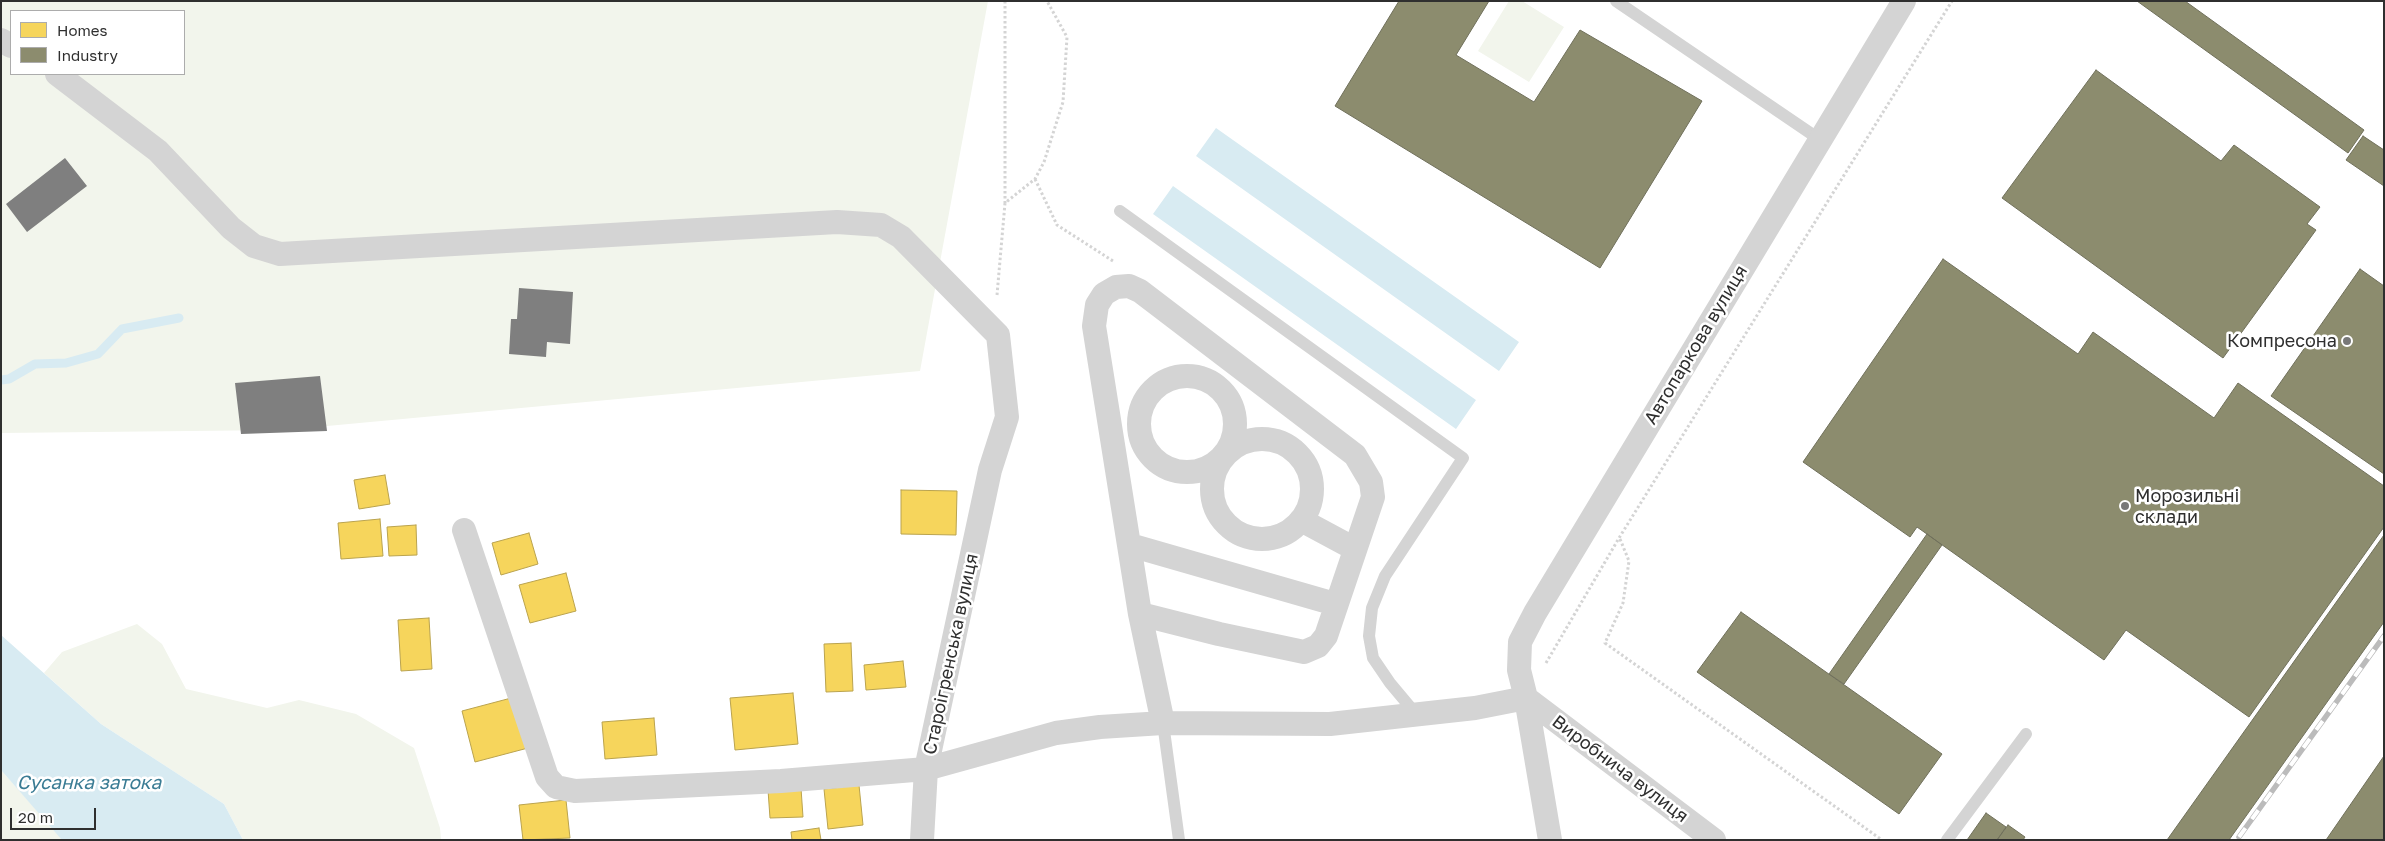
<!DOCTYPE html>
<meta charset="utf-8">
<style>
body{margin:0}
#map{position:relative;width:2385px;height:841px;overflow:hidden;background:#fff;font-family:"Golos Text",sans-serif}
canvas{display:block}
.frame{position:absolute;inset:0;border:2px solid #2f2f2f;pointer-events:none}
.legend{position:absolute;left:10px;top:10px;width:175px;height:65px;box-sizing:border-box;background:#fff;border:1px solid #acacac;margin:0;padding:6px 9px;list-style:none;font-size:15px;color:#2f2f2f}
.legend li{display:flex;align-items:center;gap:10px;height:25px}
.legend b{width:25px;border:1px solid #acacac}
.scale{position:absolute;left:10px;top:808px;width:86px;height:22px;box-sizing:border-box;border:2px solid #2f2f2f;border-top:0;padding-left:6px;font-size:15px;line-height:18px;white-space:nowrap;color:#2f2f2f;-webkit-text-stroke:4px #fff;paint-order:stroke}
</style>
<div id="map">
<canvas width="2385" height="841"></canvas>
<div class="frame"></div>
<ul class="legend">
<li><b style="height:14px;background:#f6d55c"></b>Homes</li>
<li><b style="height:14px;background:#8c8c6e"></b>Industry</li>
</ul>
<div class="scale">20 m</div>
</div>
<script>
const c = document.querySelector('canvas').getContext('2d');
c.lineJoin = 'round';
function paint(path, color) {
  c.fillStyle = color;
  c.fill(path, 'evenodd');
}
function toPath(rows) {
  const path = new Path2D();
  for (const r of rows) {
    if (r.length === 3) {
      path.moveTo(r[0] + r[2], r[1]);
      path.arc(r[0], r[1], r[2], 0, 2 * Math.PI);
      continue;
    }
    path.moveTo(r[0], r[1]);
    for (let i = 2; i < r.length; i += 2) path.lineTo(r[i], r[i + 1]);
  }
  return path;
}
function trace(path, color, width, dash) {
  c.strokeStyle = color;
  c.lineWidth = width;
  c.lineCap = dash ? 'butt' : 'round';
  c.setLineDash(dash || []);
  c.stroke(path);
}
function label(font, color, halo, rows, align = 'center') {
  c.font = font + ' "Golos Text",sans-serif';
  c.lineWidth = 5;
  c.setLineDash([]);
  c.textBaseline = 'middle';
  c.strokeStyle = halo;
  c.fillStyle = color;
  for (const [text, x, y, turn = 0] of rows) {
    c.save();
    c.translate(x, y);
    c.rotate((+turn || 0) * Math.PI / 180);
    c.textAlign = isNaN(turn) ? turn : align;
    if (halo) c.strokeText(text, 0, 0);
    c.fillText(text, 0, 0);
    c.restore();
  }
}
const green = toPath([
 [1,1,988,1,920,371,284,430,1,433],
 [11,11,184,11,184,74,11,74],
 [1509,1,1522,1,1564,27,1529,82,1478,51],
 [137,624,162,644,186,689,267,708,299,700,356,714,414,748,440,828,441,840,243,840,224,804,101,724,44,673,62,652],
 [1,770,58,834,62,840,1,840]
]);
const water = toPath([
 [1216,128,1519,342,1499,371,1196,156],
 [1173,186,1476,400,1456,429,1153,214],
 [1,635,101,724,224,804,243,840,62,840,1,770]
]);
const homes = toPath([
 [385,475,390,504,359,509,354,480,385,475],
 [901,490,957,491,956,535,901,534,901,490],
 [380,519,383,556,341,559,338,523,380,519],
 [416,525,417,555,389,556,387,527,416,525],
 [529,533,538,564,501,575,492,543,529,533],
 [566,573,576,611,530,623,519,585,566,573],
 [429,618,432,669,401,671,398,620,429,618],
 [851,643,853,691,826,692,824,644,851,643],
 [903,661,906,687,866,690,864,665,903,661],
 [793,693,798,744,735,750,730,698,793,693],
 [515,697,528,748,475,762,462,711,515,697],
 [654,718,657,755,605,759,602,722,654,718],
 [859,785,863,825,828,829,824,789,859,785],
 [801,788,803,817,770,818,768,790,801,788],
 [566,800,570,838,523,840,519,805,566,800],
 [819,828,821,840,792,840,791,832,819,828]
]);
const industry = toPath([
 [1399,1,1489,1,1456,55,1534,102,1580,30,1702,101,1600,268,1335,106,1399,1],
 [2137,1,2185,1,2364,130,2348,153,2137,1],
 [2096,70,2221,161,2234,145,2320,207,2307,224,2316,230,2223,358,2002,198,2096,70],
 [2363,136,2384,150,2384,186,2346,160,2363,136],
 [1943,259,2078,354,2093,332,2214,418,2238,383,2384,486,2384,527,2249,717,2126,630,2104,660,1917,527,1910,537,1803,462,1943,259],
 [2360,269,2384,286,2384,474,2271,396,2360,269],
 [1927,534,1942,545,1844,684,1829,674,1927,534],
 [2384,535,2384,622,2229,840,2167,840,2384,535],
 [1741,612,1942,754,1899,814,1697,672,1741,612],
 [2384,756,2384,840,2326,840,2384,756],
 [1986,813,2006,827,1997,840,1967,840,1986,813],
 [2008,825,2025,837,2023,840,1997,840,2008,825]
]);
const stream = toPath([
 [1,380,9,379,35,364,66,363,98,354,122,329,179,318]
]);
const building = toPath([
 [65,158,87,186,27,232,6,204],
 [519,288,573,292,570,344,547,342,546,357,509,354,511,319,517,319],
 [320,376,327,431,241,434,235,383]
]);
const path = toPath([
 [1005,1,1005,203],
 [1035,179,1057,225,1113,261],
 [997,295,1005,203,1035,179,1044,162,1063,102,1067,37,1047,1],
 [1620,539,1629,561,1623,603,1605,643,1882,840],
 [1546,663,1619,538,1952,1]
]);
const service = toPath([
 [1616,1,1819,139],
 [1120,211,1463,458,1385,576,1372,608,1369,636,1373,658,1390,683,1416,714],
 [1163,723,1179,840],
 [1947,840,2026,734]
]);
const minor = toPath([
 [1,40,11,46],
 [57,74,158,151,231,228,254,246,280,254,837,222,881,225,901,237,998,335,1007,417,990,470,926,769,922,840],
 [1187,424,48],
 [1262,489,50],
 [1301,520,1355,549],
 [464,530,547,777,556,787,575,791,781,781,926,769,1056,733,1100,727,1163,723,1330,724,1475,708,1526,698],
 [1130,545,1335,604],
 [1140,614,1219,634,1304,652,1318,646,1326,636,1373,497,1371,482,1355,455,1140,291,1129,286,1116,287,1104,294,1097,305,1094,326,1140,614,1163,723],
 [1526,698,1714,840],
 [1550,840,1526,698,1519,670,1520,642,1535,613,1904,1]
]);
const rail = toPath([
 [2239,837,2384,636]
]);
const markers = [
 [2347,341,5,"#787878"],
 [2125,506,5,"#787878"]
];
const poiNames = [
 ["Компресона",2337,341],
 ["Морозильні",2135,496,"left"],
 ["склади",2135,517,"left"]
];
const streetNames = [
 ["Автопаркова вулиця",1696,345,-59],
 ["Староігренська вулиця",951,654,-78],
 ["Виробнича вулиця",1620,769,37]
];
const waterNames = [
 ["Сусанка затока",89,783]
];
paint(green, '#f2f5ec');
paint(water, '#d8ebf2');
paint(homes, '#f6d55c');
trace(homes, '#baa34e', 1);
paint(industry, '#8c8c6e');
trace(industry, '#70705b', 1);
trace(stream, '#d8ebf2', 9);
paint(building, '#7f7f7f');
trace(path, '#d4d4d4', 3, [2.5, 2.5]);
trace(service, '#d4d4d4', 12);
trace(minor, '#d4d4d4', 24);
trace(rail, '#bbb', 5.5);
trace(rail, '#fff', 4, [11]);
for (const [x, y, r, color] of markers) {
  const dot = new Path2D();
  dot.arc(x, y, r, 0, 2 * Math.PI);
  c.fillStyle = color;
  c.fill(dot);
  trace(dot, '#fff', 2);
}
label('18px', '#2f2f2f', '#fff', poiNames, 'right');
label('18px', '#2f2f2f', '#fff', streetNames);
label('italic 19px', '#3a7c94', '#fff', waterNames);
</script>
